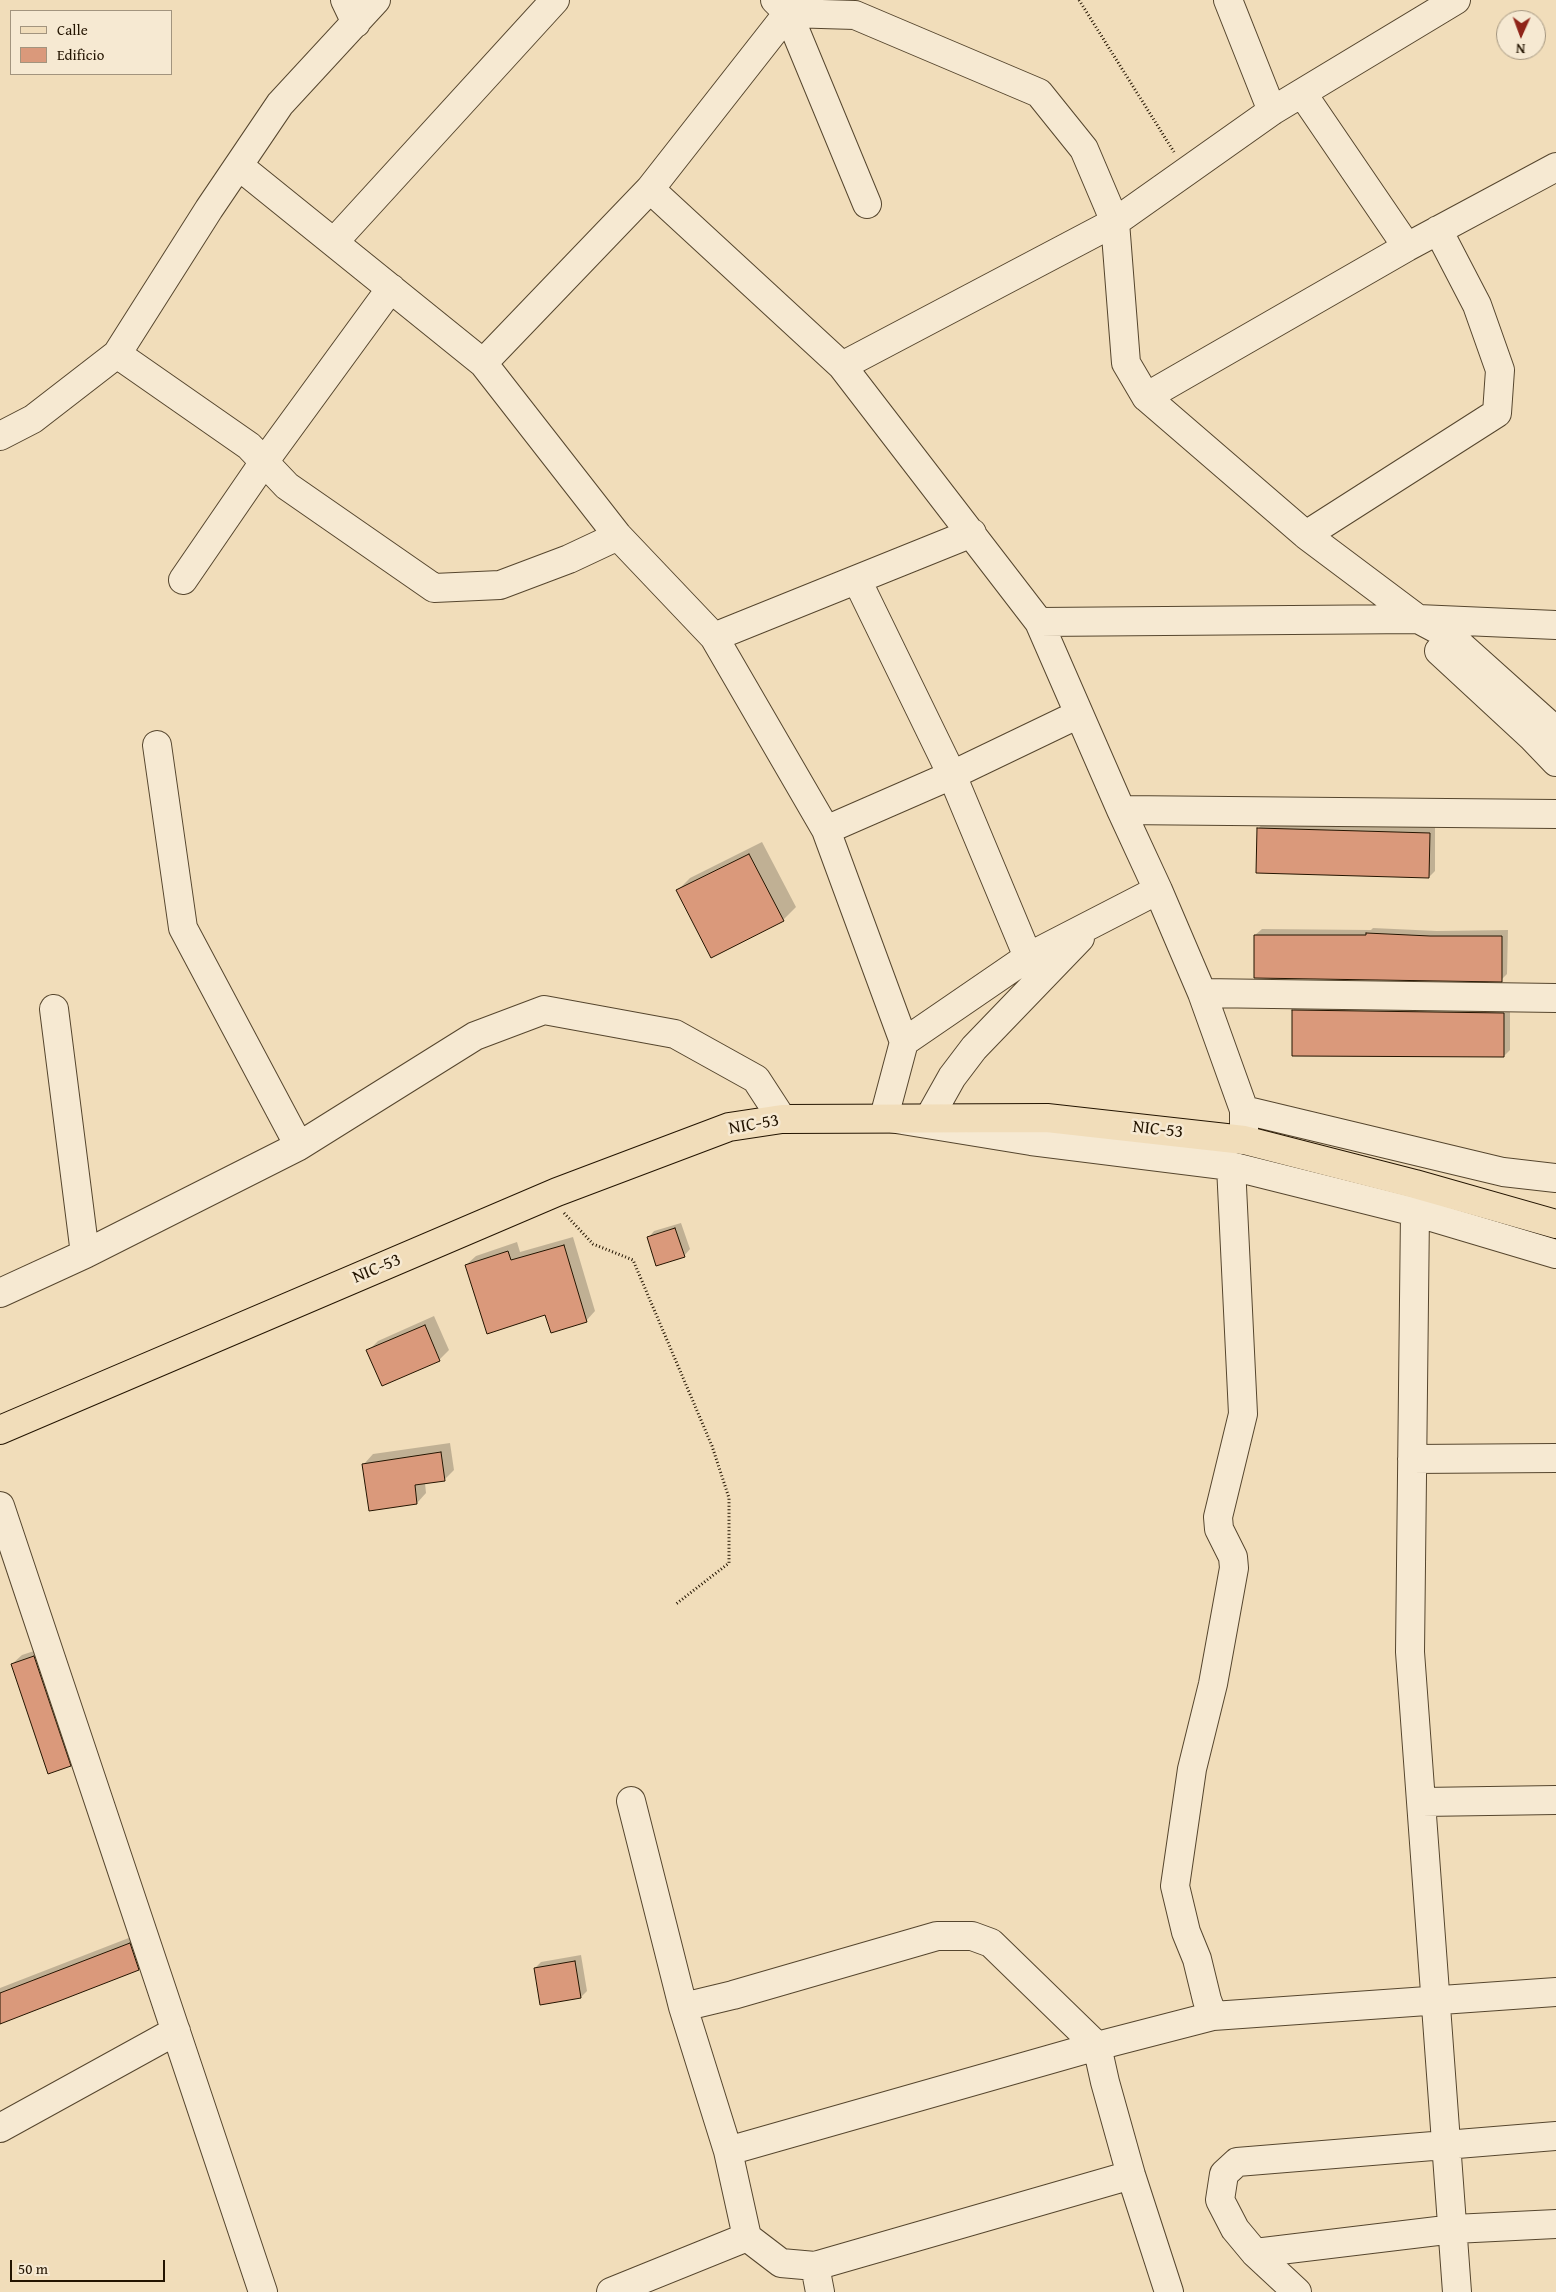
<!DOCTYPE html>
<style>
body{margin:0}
#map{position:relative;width:1556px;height:2292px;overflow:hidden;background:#f1ddba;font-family:"Gentium Book Plus",serif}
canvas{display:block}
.legend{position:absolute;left:10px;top:10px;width:162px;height:65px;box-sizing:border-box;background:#f6e9d2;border:1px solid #a2947e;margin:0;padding:6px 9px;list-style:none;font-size:15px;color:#231400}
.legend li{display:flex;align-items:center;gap:10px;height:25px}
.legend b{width:25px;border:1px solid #a2947e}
.north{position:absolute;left:1496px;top:10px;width:50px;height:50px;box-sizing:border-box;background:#f6e9d2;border:1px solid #a2947e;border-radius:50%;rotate:182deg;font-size:14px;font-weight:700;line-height:20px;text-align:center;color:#231400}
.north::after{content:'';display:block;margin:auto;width:18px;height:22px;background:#8f2418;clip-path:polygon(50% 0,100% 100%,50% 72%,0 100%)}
.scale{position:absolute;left:10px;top:2260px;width:155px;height:22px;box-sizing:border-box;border:2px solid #231400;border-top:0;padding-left:6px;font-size:15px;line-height:18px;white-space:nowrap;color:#231400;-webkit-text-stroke:4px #f6e9d2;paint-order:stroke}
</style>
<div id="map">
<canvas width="1556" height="2292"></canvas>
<ul class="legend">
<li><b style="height:6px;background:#f1ddba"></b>Calle</li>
<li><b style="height:14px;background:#da997b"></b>Edificio</li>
</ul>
<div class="north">N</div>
<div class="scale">50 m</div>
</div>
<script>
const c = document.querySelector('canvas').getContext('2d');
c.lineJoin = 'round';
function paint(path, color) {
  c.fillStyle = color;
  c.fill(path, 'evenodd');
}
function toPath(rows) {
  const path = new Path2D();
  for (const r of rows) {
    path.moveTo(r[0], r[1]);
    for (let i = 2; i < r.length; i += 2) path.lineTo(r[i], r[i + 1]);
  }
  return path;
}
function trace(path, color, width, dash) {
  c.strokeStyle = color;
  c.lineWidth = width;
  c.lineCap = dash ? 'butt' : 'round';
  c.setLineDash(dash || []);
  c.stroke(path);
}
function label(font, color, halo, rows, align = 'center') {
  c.font = font + ' "Gentium Book Plus",serif';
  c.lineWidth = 5;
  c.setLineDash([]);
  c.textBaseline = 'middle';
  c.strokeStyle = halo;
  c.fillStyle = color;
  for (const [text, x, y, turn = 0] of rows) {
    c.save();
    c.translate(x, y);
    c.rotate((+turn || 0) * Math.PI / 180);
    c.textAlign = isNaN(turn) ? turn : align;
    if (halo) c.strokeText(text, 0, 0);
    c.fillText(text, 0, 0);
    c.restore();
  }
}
const shadow = toPath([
 [1264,822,1435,827,1435,871,1429,877,1258,829],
 [762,842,796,907,783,920,677,891,690,878],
 [1373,928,1437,931,1508,930,1507,974,1501,980,1255,935,1262,929,1371,930],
 [1299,1004,1510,1007,1510,1050,1504,1056,1293,1010],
 [681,1223,690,1249,684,1256,648,1238,654,1231],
 [573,1237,595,1311,586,1321,546,1313,466,1265,476,1256,517,1242,520,1252],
 [434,1316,449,1350,440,1359,383,1384,368,1351,378,1341],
 [450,1443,454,1470,444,1480,425,1483,426,1493,417,1503,364,1464,373,1454],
 [43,1648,79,1755,70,1765,12,1664,22,1655],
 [139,1934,148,1959,138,1969,0,2023,0,1988],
 [581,1955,587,1991,581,1997,535,1968,541,1962]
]);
const building = toPath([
 [1257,828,1430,833,1429,878,1256,873,1257,828],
 [749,854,784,921,711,958,676,890,749,854],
 [1366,933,1430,936,1502,936,1502,982,1254,978,1254,935,1366,935,1366,933],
 [1292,1010,1504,1013,1504,1057,1292,1056,1292,1010],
 [675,1228,685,1257,656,1266,647,1237,675,1228],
 [564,1245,587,1322,551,1333,545,1315,487,1334,465,1265,508,1251,511,1260,564,1245],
 [425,1325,440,1361,382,1386,366,1350,425,1325],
 [441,1452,445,1481,415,1485,417,1504,369,1511,362,1464,441,1452],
 [34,1656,71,1766,48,1774,11,1664,34,1656],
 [130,1943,139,1970,0,2024,0,1993,130,1943],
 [575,1961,581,1998,540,2005,534,1968,575,1961]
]);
const path = toPath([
 [1079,0,1174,152],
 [564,1213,593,1244,633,1260,712,1446,729,1498,729,1563,676,1604]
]);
const minor = toPath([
 [345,0,356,23],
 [775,0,788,13,855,15,1039,93,1084,149,1115,222,1126,363,1146,397,1306,535,1418,619,1450,636,1556,731],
 [1228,0,1272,111],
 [1302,93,1407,247],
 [239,166,483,363,618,536,714,637,826,830,904,1042],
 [650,189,842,366,1039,622,1121,810,1158,890,1202,993,1244,1110,1244,1140],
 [334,242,555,0],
 [117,354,249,446,287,486,434,588,500,585,569,559,618,536],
 [483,363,650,189,788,13,867,204],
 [842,366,1115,222,1272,111,1456,0],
 [1146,397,1407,247,1556,167],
 [0,436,33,419,117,354,209,209,280,104,376,0],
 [1306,535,1497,413,1500,370,1477,305,1438,230],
 [183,580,264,462,391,288],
 [857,580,952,775,1028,957],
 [1039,622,1418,619,1556,625],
 [714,637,972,533],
 [1439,651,1533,738,1556,762],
 [157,745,183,928,299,1146],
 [1121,810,1556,814],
 [826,830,952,775,1079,714],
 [1158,890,1028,957,904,1042,884,1117,1031,1141,1231,1166,1415,1212,1556,1254],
 [1202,993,1556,998],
 [54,1009,85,1254],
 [1244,1110,1503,1172,1556,1178],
 [929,1118,952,1077,974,1048,1080,938],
 [1415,1212,1410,1652,1457,2292],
 [0,1293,85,1254,299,1146,475,1036,544,1010,675,1034,756,1079,782,1119],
 [1412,1459,1556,1458],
 [0,1506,263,2292],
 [631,1801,683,2007],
 [1422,1802,1556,1800],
 [1213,2016,1207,2000,1197,1959,1186,1932,1175,1886,1192,1769,1213,1684,1234,1568,1233,1557,1219,1529,1218,1517,1243,1414,1231,1166],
 [0,2128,176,2031],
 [728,2151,1097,2046,991,1943,972,1936,937,1936,733,1995,683,2007,728,2151,747,2237,781,2263,815,2266,1131,2175],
 [1255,2253,1454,2229,1556,2224],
 [815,2266,820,2292],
 [611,2292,747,2237],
 [1169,2292,1131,2175,1105,2082,1097,2046,1213,2016,1556,1992],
 [1297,2292,1255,2253,1235,2229,1220,2200,1224,2174,1237,2162,1556,2136]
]);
const major = toPath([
 [0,1430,557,1192,729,1127,782,1119,1047,1118,1244,1140,1415,1184,1556,1224]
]);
const streetNames = [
 ["NIC-53",754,1125,-10],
 ["NIC-53",1158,1130,6],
 ["NIC-53",377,1269,-23]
];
paint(shadow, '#0003');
paint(building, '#da997b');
trace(building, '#231400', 1);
trace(minor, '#56462e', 30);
trace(major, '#231400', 30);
trace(path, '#231400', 3, [1, 2.5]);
trace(minor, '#f6e9d2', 28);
trace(major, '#f1ddba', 28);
label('18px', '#231400', '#f6e9d2', streetNames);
</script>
